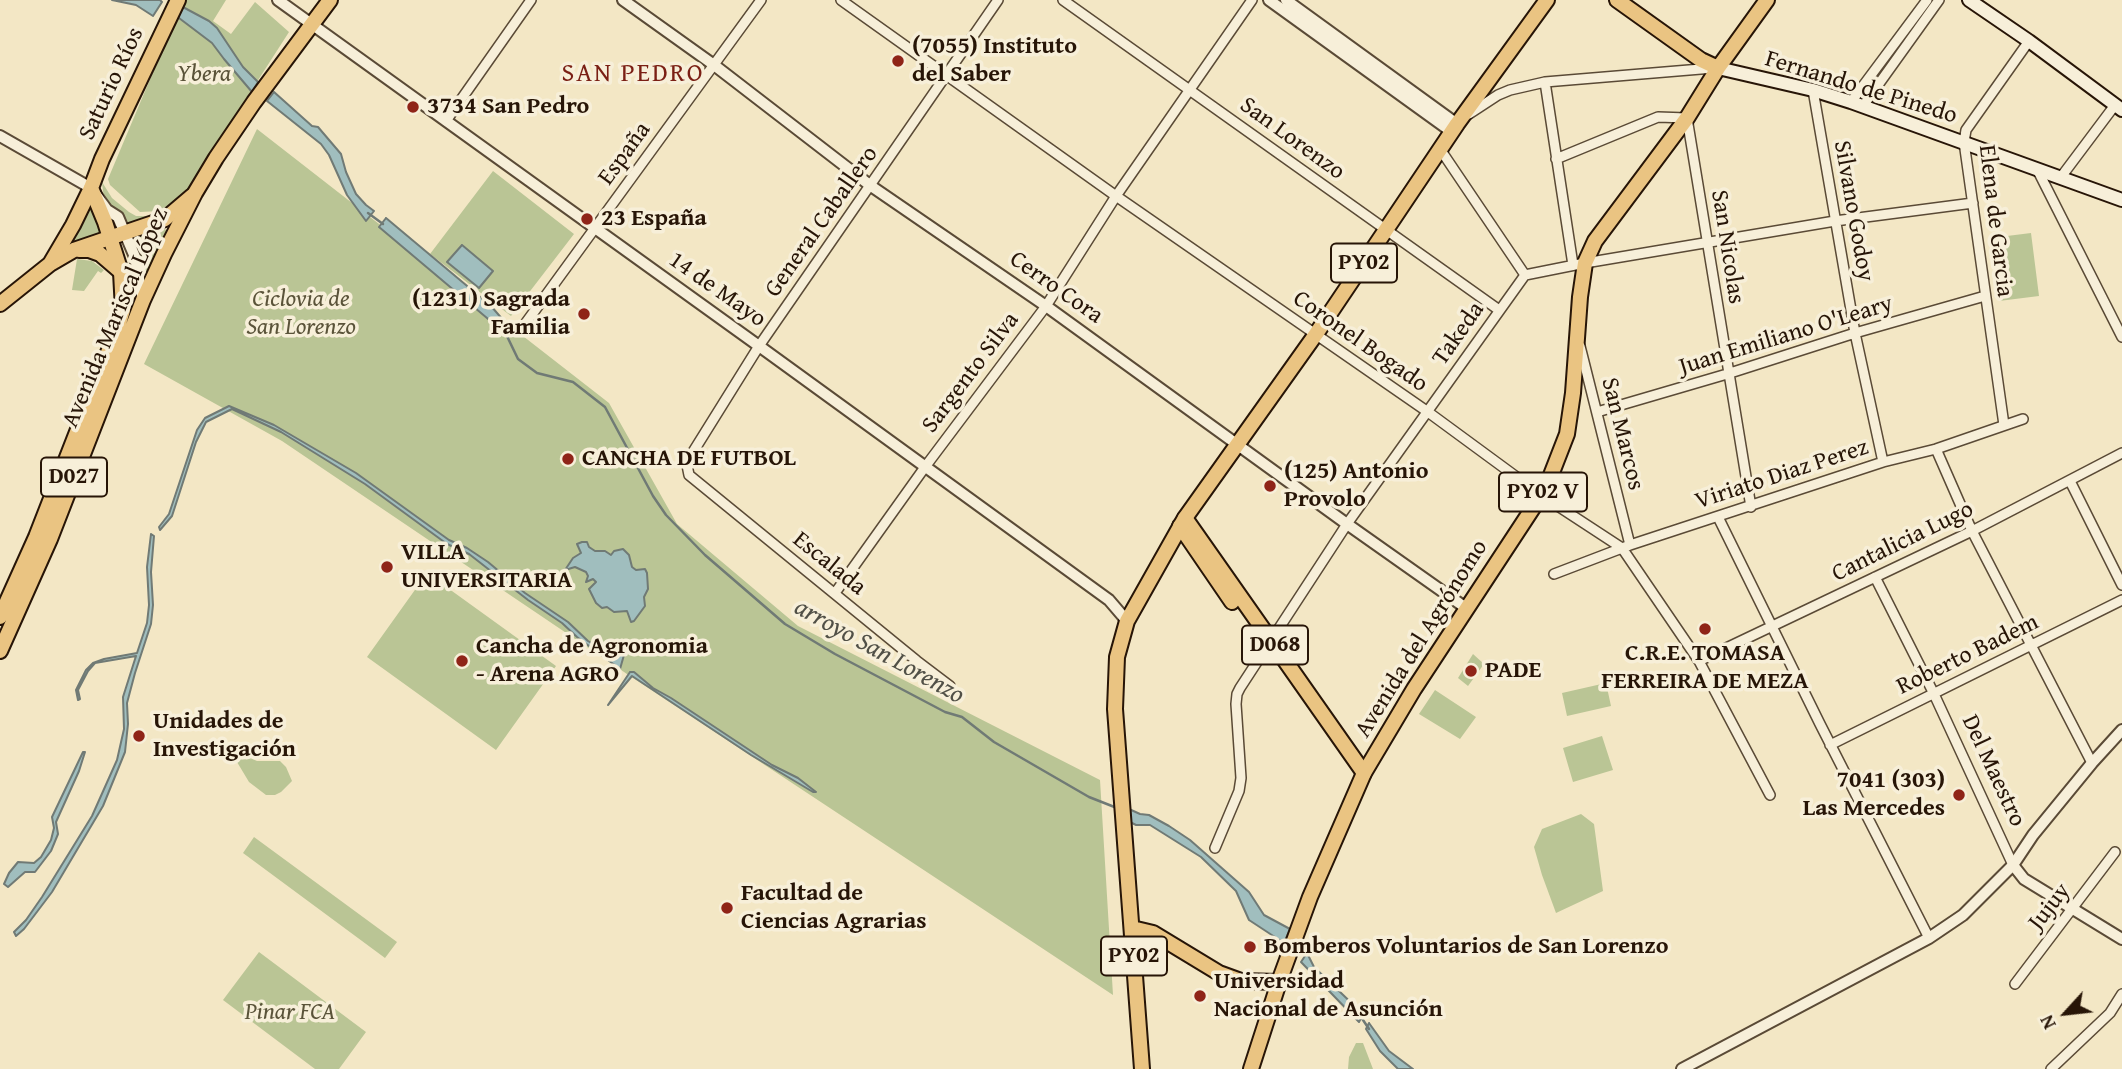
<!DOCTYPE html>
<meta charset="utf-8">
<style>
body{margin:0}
#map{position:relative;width:2122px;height:1069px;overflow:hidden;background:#f3e7c5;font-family:"Gentium Book Plus",serif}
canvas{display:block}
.north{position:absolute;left:2031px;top:978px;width:70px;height:70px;-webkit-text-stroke:5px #f7efd9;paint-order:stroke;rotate:243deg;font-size:19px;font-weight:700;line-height:28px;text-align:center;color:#271507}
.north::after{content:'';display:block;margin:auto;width:24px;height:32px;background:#271507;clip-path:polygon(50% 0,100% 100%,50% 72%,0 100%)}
</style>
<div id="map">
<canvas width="2122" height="1069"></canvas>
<div class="north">N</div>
</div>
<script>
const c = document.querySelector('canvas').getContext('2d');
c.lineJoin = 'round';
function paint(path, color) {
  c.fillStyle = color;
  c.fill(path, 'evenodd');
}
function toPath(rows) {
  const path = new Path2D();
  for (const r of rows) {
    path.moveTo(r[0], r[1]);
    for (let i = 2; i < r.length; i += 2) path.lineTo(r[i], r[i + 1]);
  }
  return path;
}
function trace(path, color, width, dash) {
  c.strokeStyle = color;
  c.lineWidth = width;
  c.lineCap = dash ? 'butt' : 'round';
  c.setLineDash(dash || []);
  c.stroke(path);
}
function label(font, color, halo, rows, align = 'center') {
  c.font = font + ' "Gentium Book Plus",serif';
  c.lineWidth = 7;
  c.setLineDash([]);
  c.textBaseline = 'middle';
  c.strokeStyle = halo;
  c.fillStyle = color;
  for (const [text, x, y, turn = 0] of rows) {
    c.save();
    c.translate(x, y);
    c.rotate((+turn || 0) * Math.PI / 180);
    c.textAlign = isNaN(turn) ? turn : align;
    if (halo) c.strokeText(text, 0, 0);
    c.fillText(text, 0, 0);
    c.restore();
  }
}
const green = toPath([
 [186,0,226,0,213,21,231,34,255,2,289,32,188,189,176,203,160,211,140,212,110,185,108,179,175,20],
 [257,129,609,403,677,524,798,626,1100,780,1113,995,627,674,282,441,144,364],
 [493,171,574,234,511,316,430,254],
 [102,182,112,198,129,212,136,216,156,216,129,224,120,212,104,200],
 [90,207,93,208,100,232,70,246,68,244,87,209],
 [162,226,167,231,149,269,143,275,132,238],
 [2031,233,2039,296,1999,301,1991,238],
 [77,259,92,261,104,270,101,273,98,271,84,291,72,290],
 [427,573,556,666,496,750,367,657],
 [1473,654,1484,664,1468,686,1458,678],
 [1606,683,1611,706,1567,716,1562,693],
 [1435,690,1476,717,1460,739,1419,714],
 [1602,736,1613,770,1573,782,1563,748],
 [235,755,243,755,257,761,280,761,286,767,292,781,281,792,275,795,266,795,249,782,237,762],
 [1581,814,1594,824,1603,891,1556,913,1542,875,1534,847,1542,829],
 [254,837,397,942,385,958,243,853],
 [259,952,366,1032,339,1069,315,1069,223,1000],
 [1356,1043,1363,1043,1373,1069,1348,1069,1349,1057]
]);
const water = toPath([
 [112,0,160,0,162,2,153,16,136,5,112,0],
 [181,6,209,21,217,28,243,67,258,82,252,92,224,59,212,43,175,15,181,6],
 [274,92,312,126,318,127,341,154,346,172,356,194,366,205,374,211,366,221,347,195,329,155,321,144,267,101,274,92],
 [386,218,491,306,510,328,504,336,500,329,379,227,386,218],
 [462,245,493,271,479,288,447,262,462,245],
 [229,406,274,425,356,473,449,540,467,548,488,562,525,593,568,622,588,641,598,647,614,646,622,650,624,655,620,669,577,637,562,623,528,600,469,554,447,544,365,484,281,432,232,409,206,422,196,442,172,516,160,530,159,527,169,514,197,430,205,418,229,406],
 [151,534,154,536,151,572,153,605,151,624,135,673,127,703,128,724,125,752,103,806,52,892,24,929,16,936,14,932,26,920,42,897,92,816,117,760,124,729,123,697,136,656,95,663,88,671,78,690,80,699,78,700,76,690,86,670,93,663,104,659,137,653,147,623,149,605,147,567,151,534],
 [582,542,587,542,589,547,595,551,605,551,611,555,614,551,623,549,629,555,632,567,636,570,645,569,647,573,648,589,644,597,645,606,634,621,631,622,627,611,614,612,607,607,602,608,596,603,589,589,596,582,593,579,586,582,588,576,586,572,575,567,565,570,573,558,581,553,577,544,582,542],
 [630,672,634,672,653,688,671,698,772,765,798,778,816,792,813,792,751,755,632,676,608,705,630,672],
 [83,752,85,752,79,771,56,822,58,834,51,851,35,872,25,872,8,887,4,884,9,873,18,862,34,863,41,857,51,840,54,828,52,817,83,752],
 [1129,809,1140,814,1149,815,1169,826,1190,840,1249,892,1264,915,1290,929,1284,943,1249,920,1236,891,1201,857,1150,825,1136,825,1130,822,1129,809],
 [1307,953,1314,967,1363,1014,1359,1022,1301,962,1307,953],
 [1369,1023,1389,1051,1413,1069,1398,1069,1380,1051,1366,1029,1369,1023]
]);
const stream = toPath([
 [368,213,383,224],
 [505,332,518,359,537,373,573,382,605,407,653,496,666,515,705,555,785,624,835,654,945,712,962,717,994,742,1089,797,1117,808],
 [1361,1017,1369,1029]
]);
const minor = toPath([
 [841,0,1116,196,1428,412,1541,495,1622,548,1699,661,1770,795],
 [1063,0,1499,310],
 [1545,82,1573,265],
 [1813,90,1855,333,1883,462],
 [1851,102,1927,0],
 [1863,106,1939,0],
 [1469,114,1498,95,1510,90,1545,82,1713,68],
 [446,121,531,0],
 [1440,149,1525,275],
 [1556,159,1658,117,1687,118,1751,507],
 [2038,171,2122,337],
 [2061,177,2115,105],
 [525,324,761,0],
 [1580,346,1630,545],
 [1597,412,1727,374,1855,333,1985,296],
 [2004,425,1964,142,1966,130,2029,41],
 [1936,449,1972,531,2092,763],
 [2070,481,2122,585],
 [1718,517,1820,724,1929,938],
 [1554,574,1630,545,1883,462,1936,449,2023,419],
 [1875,577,1934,694,2013,865],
 [835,593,925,467,1046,306,1116,196,1252,0],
 [1699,661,1972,531,2122,453],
 [950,686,917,661,689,475,687,465,688,460,759,346,998,0],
 [1830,745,2122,600],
 [1215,848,1239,791,1241,778,1236,704,1237,694,1240,688,1347,524,1525,275,1585,263,1835,221,1973,203],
 [2015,984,2115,852],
 [2051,1069,2110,1013,2122,994]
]);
const tertiary = toPath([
 [278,0,759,346,1109,600,1127,621],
 [623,0,714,65,871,186,1046,306,1347,524,1466,608],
 [1269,0,1452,132],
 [1286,0,1457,124],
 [0,136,91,188,107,210,118,217,135,257,143,300],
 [2013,865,2024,879,2122,939],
 [1682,1069,1929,938,1963,915,2013,865,2033,835,2092,763,2122,730]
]);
const secondary = toPath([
 [1969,0,2029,41,2122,110],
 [1718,68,1813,90,1851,102,2122,200]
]);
const primary = toPath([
 [79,250,89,250,100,254,121,272],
 [50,264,74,250,165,219,192,196],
 [0,304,50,264,73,225,91,188],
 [1185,518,1364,773],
 [1180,526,1232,602]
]);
const trunk = toPath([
 [1617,0,1701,60,1718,68],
 [0,617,36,537,118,327,123,310,121,272,105,222,91,188,102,159,178,0],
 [0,651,50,539,143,300,164,254,195,193,216,158,254,102,330,0],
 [1132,928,1153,933,1219,973,1241,981,1279,982],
 [1142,1069,1115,709,1117,657,1127,621,1185,518,1316,334,1457,124,1547,0],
 [1251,1069,1280,979,1310,897,1364,773,1414,689,1546,488,1567,434,1573,393,1580,297,1585,263,1595,241,1687,118,1718,68,1767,0]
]);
const markers = [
 [898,61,7,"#8f2418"],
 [413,107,7,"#8f2418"],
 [587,219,7,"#8f2418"],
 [584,314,7,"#8f2418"],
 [568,459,7,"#8f2418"],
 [1270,486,7,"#8f2418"],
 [387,567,7,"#8f2418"],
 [1705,629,7,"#8f2418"],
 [462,661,7,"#8f2418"],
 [1471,671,7,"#8f2418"],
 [139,736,7,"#8f2418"],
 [1959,795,7,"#8f2418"],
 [727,908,7,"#8f2418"],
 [1250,947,7,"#8f2418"],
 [1200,996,7,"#8f2418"]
];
const shields = [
 [1364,263,66],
 [74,477,66],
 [1543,492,88],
 [1275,645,66],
 [1134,956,66]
];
const shieldNames = [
 ["PY02",1364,263],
 ["D027",74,477],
 ["PY02 V",1543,492],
 ["D068",1275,645],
 ["PY02",1134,956]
];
const poiNames = [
 ["(7055) Instituto",912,47],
 ["del Saber",912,75],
 ["3734 San Pedro",427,107],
 ["23 España",601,219],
 ["(1231) Sagrada",570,300,"right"],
 ["Familia",570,328,"right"],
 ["CANCHA DE FUTBOL",582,459],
 ["(125) Antonio",1284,472],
 ["Provolo",1284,500],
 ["VILLA",401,553],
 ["UNIVERSITARIA",401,581],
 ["Cancha de Agronomia",476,647],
 ["- Arena AGRO",476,675],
 ["C.R.E. TOMASA",1705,654,"center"],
 ["FERREIRA DE MEZA",1705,682,"center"],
 ["PADE",1485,671],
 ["Unidades de",153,722],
 ["Investigación",153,750],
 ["7041 (303)",1945,781,"right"],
 ["Las Mercedes",1945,809,"right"],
 ["Facultad de",741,894],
 ["Ciencias Agrarias",741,922],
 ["Bomberos Voluntarios de San Lorenzo",1264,947],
 ["Universidad",1214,982],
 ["Nacional de Asunción",1214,1010]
];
const parkNames = [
 ["Ybera",204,75],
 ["Ciclovia de",301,300],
 ["San Lorenzo",301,328],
 ["Pinar FCA",290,1013]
];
const streetNames = [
 ["Saturio Ríos",112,84,-65],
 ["Fernando de Pinedo",1861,88,17],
 ["San Lorenzo",1292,139,36],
 ["España",625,154,-54],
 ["Silvano Godoy",1853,211,80],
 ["Elena de Garcia",1995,221,83],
 ["General Caballero",822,222,-55],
 ["San Nicolas",1727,247,81],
 ["Cerro Cora",1056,288,35],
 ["14 de Mayo",717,290,35],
 ["Avenida Mariscal López",116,318,-67],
 ["Takeda",1459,334,-55],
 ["Juan Emiliano O'Leary",1786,336,-17],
 ["Coronel Bogado",1360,342,35],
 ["Sargento Silva",971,373,-53],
 ["San Marcos",1622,434,76],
 ["Viriato Diaz Perez",1782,475,-18],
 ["Cantalicia Lugo",1903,542,-26],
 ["Escalada",829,564,39],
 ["Avenida del Agrónomo",1422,639,-58],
 ["Roberto Badem",1968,655,-26],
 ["Del Maestro",1993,771,65],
 ["Jujuy",2050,907,-52]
];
const neighbourhoodNames = [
 ["SAN PEDRO",633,74]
];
const waterNames = [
 ["arroyo San Lorenzo",879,652,29]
];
paint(green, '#bac595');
paint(water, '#a0bebe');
trace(water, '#707a75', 2);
trace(stream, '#707a75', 2.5);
trace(minor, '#5a4a36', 12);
trace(tertiary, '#5a4a36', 14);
trace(secondary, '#271507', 16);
trace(primary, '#271507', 18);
trace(trunk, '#271507', 18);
trace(minor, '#f7efd9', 9);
trace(tertiary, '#f7efd9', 10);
trace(secondary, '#f7efd9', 12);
trace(primary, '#eac482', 14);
trace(trunk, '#eac482', 14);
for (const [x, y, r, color] of markers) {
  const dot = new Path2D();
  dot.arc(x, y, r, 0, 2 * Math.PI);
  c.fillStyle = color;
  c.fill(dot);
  trace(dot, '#f7efd9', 2.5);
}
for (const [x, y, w] of shields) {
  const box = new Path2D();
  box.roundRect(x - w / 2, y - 19.5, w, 39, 5);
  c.fillStyle = '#f7efd9';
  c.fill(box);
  trace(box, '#271507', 2);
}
label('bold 23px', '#271507', null, shieldNames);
label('bold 24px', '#271507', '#f7efd9', poiNames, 'left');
label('italic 24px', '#5a5339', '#f7efd9', parkNames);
label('24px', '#271507', '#f7efd9', streetNames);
c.letterSpacing = '2px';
label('26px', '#7a1f14', '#f7efd9', neighbourhoodNames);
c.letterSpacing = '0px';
label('italic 26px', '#515047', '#f7efd9', waterNames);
</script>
